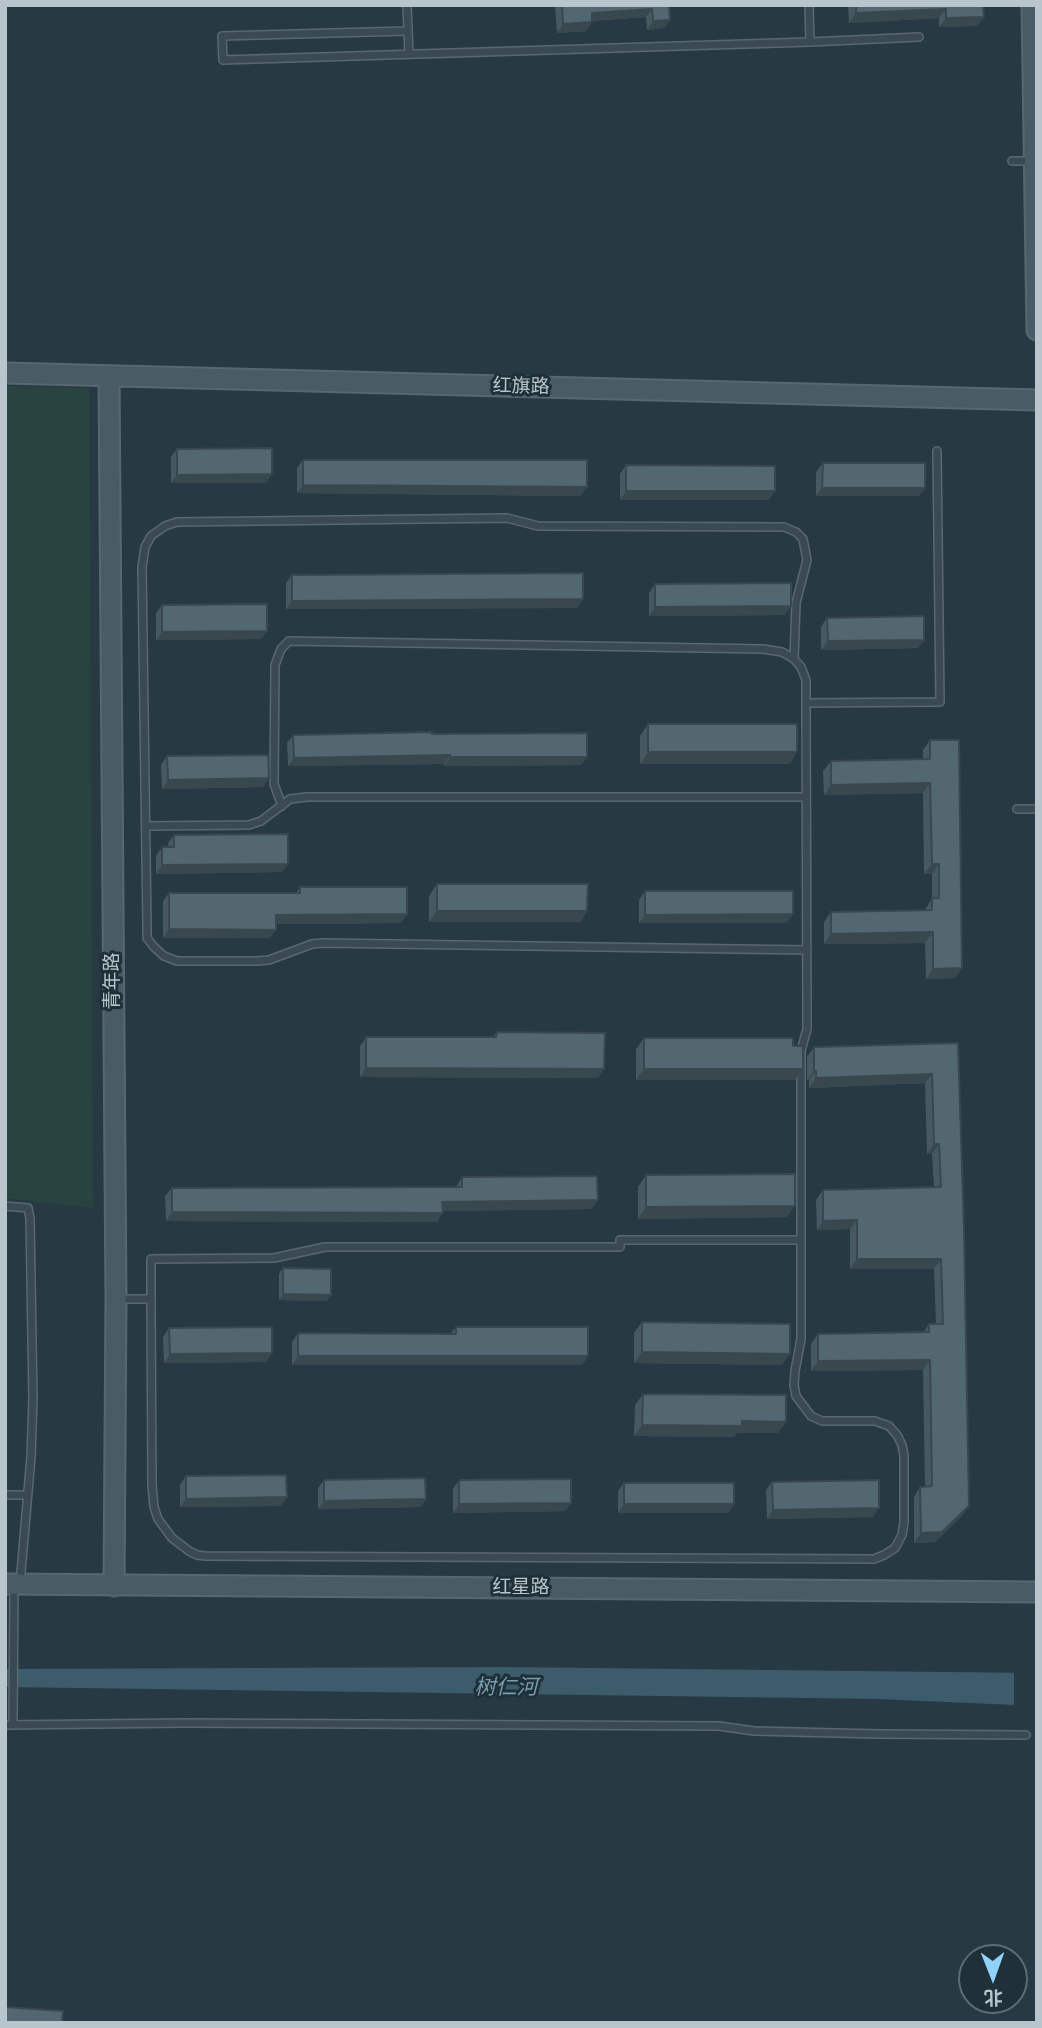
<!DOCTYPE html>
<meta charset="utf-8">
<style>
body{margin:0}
#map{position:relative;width:1042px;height:2028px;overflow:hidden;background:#273a43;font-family:"Archivo Narrow","Noto Sans SC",sans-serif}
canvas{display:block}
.frame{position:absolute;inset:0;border:7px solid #b8c5cc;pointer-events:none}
.north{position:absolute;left:958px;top:1944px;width:70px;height:70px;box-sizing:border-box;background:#203038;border:2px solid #5d6c73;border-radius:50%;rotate:179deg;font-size:19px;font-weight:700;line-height:28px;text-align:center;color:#b8c5cc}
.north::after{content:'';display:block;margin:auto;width:24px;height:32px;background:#90d2f9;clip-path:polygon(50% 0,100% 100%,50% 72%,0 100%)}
</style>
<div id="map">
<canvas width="1042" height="2028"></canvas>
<div class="frame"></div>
<div class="north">北</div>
</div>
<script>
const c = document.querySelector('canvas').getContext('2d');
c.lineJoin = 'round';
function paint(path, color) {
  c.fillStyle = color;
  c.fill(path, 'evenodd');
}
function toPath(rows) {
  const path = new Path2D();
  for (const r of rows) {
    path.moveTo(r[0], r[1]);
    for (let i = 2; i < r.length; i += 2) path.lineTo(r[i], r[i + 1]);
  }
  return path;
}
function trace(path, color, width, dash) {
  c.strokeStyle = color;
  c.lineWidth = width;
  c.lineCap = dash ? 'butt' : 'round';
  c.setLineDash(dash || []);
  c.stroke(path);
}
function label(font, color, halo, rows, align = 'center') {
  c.font = font + ' "Archivo Narrow","Noto Sans SC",sans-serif';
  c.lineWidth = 6;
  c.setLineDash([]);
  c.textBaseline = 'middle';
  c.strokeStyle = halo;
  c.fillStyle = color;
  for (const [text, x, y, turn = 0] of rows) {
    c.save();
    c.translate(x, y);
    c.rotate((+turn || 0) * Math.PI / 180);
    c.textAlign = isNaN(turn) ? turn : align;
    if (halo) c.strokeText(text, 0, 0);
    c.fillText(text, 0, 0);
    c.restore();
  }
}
const green = toPath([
 [5,386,89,388,93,1208,5,1198]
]);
const water = toPath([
 [503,1667,1037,1673,1037,1706,878,1699,5,1687,5,1669]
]);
const pier = toPath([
 [1014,1669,1037,1670,1037,1710,1014,1709]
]);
const lane = toPath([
 [407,5,409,54],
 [408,31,222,36,223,60,810,42,809,5],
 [810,42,919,37],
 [1012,161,1034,161],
 [794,659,796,603,807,560,803,539,796,532,784,527,538,526,507,518,177,522,165,526,151,536,145,547,142,567,147,927,147,938,154,947,164,956,177,961,256,961,269,960,312,944,323,943,807,950],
 [282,806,274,784,275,665,281,649,289,641,763,649,782,652,794,659,801,667,806,680,806,703],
 [1017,809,1037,809],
 [146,826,249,825,261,821,290,799,307,797,806,797],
 [5,1206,28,1208,30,1218,33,1399,31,1457,20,1584],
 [116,1299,151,1299,152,1485,154,1507,158,1519,172,1538,189,1551,197,1555,205,1556,874,1559,884,1555,895,1548,902,1535,904,1522,904,1456,902,1445,897,1435,889,1426,875,1421,822,1421,811,1416,796,1396,794,1385,795,1371,801,1339,801,1051,807,1029,806,703,940,702,937,451],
 [151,1299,151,1259,274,1258,325,1247,620,1247,620,1240,801,1240],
 [5,1495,27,1495],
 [5,1725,185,1723,719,1726,754,1731,878,1734,1026,1735],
 [13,1725,14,1586]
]);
const secondary = toPath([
 [1032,5,1037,330],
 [5,373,1037,400],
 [109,376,116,1299,114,1586],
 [5,1584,1037,1592]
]);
const wall = toPath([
 [555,5,669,5,670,20,664,28,647,30,646,17,592,21,586,31,557,33],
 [848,5,983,5,984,17,977,26,939,27,939,18,849,23],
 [177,449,272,474,266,483,171,483,171,457],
 [303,460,587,487,580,496,297,493,297,468],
 [823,463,925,488,919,496,816,496,816,472],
 [626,465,769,500,620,500,620,474],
 [292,575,577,608,286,609,286,583],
 [655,584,785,615,649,616,649,593],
 [162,605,261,639,156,640,156,613],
 [827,618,924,640,918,648,821,650,821,627],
 [648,724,790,764,640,764,640,736],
 [432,734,581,765,444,766,444,764,288,766,287,743,293,735],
 [930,740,962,968,955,978,926,979,925,943,824,944,824,922,831,912,925,910,932,898,932,874,924,874,923,793,824,795,823,771,831,761,923,759,923,750],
 [167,756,263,787,162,789,161,765],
 [174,835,282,872,156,874,156,856,162,847,168,847,168,843],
 [437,884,587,911,580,922,429,922,429,896],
 [300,887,401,923,276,924,270,938,163,938,163,901,169,893,296,893],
 [645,891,793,914,787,923,639,923,639,900],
 [497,1032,604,1069,598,1078,360,1077,360,1046,366,1037,493,1037],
 [644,1038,793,1046,803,1069,795,1080,636,1080,636,1049],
 [958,1043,962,1516,935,1542,914,1543,914,1497,920,1487,925,1487,923,1370,811,1371,811,1344,818,1334,923,1333,929,1324,936,1324,934,1269,850,1269,850,1229,817,1230,816,1200,823,1190,934,1187,932,1154,927,1154,925,1083,809,1088,809,1080,807,1080,807,1057,814,1047],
 [646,1175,787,1217,638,1219,638,1187],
 [462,1177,598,1200,591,1209,443,1211,437,1222,166,1221,165,1196,172,1188,456,1187],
 [283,1268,327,1301,279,1300,279,1274],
 [642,1322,782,1365,634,1363,634,1333],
 [456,1327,588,1356,582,1365,292,1365,292,1342,298,1333,450,1334],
 [169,1328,272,1353,266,1362,164,1363,163,1337],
 [643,1394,786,1422,778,1433,737,1433,734,1437,634,1436,635,1405],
 [186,1476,281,1506,180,1507,180,1485],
 [324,1480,426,1499,420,1507,318,1509,318,1488],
 [459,1480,565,1511,453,1513,453,1489],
 [772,1482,873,1517,767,1519,766,1490],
 [624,1483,734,1504,728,1513,618,1513,618,1491]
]);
const shadedWall = toPath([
 [652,9,646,17,586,21,592,13],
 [946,9,939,18,849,23,856,13],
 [984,17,977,26,939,27,946,18],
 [670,20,664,28,647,30,653,21],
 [592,22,586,31,557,33,563,24],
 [272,474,266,483,171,483,177,475],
 [303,485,587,487,580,496,297,493],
 [822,488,925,488,919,496,816,496],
 [626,491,775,491,769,500,620,500],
 [583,599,577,608,286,609,292,601],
 [791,606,785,615,649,616,655,607],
 [267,631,261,639,156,640,162,632],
 [924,640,918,648,821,650,828,641],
 [648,752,797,752,790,764,640,764],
 [450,755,444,764,288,766,294,758],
 [450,757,587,757,581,765,444,766],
 [269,778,263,787,162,789,168,780],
 [930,783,923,793,824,795,831,785],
 [288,864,282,872,156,874,162,865],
 [932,864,939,864,932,874,924,874],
 [437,911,587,911,580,922,429,922],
 [407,914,401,923,270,924,276,915],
 [793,914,787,923,639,923,645,915],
 [169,929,276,930,270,938,163,938],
 [933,932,925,943,824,944,831,934],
 [962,968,955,978,926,979,933,969],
 [366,1068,604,1069,598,1078,360,1077],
 [644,1069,803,1069,795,1080,636,1080],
 [814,1071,816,1071,809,1080,807,1080],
 [932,1074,925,1083,809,1088,816,1078],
 [934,1144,939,1144,932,1154,927,1154],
 [598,1200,591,1209,436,1211,442,1202],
 [795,1206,787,1217,638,1219,646,1207],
 [172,1212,443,1213,437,1222,166,1221],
 [857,1220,850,1229,817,1230,823,1221],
 [857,1259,941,1259,934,1269,850,1269],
 [283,1294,331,1295,327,1301,279,1300],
 [642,1352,790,1354,782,1365,634,1363],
 [272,1353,266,1362,164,1363,170,1354],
 [298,1356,588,1356,582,1365,292,1365],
 [930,1360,923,1370,811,1371,818,1361],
 [742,1421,786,1422,778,1433,737,1433,734,1437,634,1436,642,1425],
 [287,1497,281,1506,180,1507,186,1499],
 [426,1499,420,1507,318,1509,324,1501],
 [571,1503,565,1511,453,1513,459,1504],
 [624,1504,734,1504,728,1513,618,1513],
 [969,1506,962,1516,935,1542,914,1543,921,1533],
 [879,1508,873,1517,767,1519,773,1510]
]);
const building = toPath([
 [562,5,669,5,670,20,653,21,652,9,592,13,592,22,563,24,562,5],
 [856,5,983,5,984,17,946,18,946,9,856,13,856,5],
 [272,448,272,474,177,475,177,449,272,448],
 [303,460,587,460,587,487,303,485,303,460],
 [823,463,925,463,925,488,822,488,823,463],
 [626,465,775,466,775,491,626,491,626,465],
 [583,573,583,599,292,601,292,575,583,573],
 [791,583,791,606,655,607,655,584,791,583],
 [267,604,267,631,162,632,162,605,267,604],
 [924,616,924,640,828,641,827,618,924,616],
 [648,724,797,724,797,752,648,752,648,724],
 [432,732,432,734,587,733,587,757,450,757,450,755,294,758,293,735,432,732],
 [930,740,959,740,962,968,933,969,933,932,831,934,831,912,932,910,932,898,939,898,939,864,932,864,930,783,831,785,831,761,930,759,930,740],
 [268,755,269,778,168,780,167,756,268,755],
 [288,834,288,864,162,865,162,847,174,847,174,835,288,834],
 [437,884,588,884,587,911,437,911,437,884],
 [300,887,407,887,407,914,276,915,276,930,169,929,169,893,300,893,300,887],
 [645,891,793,891,793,914,645,915,645,891],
 [497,1032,605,1033,604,1069,366,1068,366,1037,496,1037,497,1032],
 [644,1038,793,1038,793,1046,803,1046,803,1069,644,1069,644,1038],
 [958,1043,964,1230,969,1506,942,1532,921,1533,920,1487,932,1486,930,1360,818,1361,818,1334,929,1332,929,1324,943,1324,941,1259,857,1259,857,1220,823,1221,823,1190,941,1187,939,1144,934,1144,932,1074,816,1078,816,1071,814,1071,814,1047,958,1043],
 [795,1174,795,1206,646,1207,646,1175,795,1174],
 [597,1176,598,1200,442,1202,443,1213,172,1212,172,1188,462,1187,462,1177,597,1176],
 [283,1268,331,1269,331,1295,283,1294,283,1268],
 [642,1322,790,1324,790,1354,642,1352,642,1322],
 [272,1327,272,1353,170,1354,169,1328,272,1327],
 [456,1327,588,1327,588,1356,298,1356,298,1333,456,1334,456,1327],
 [643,1394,786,1395,786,1422,742,1421,742,1426,642,1425,643,1394],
 [286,1475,287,1497,186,1499,186,1476,286,1475],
 [425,1478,426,1499,324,1501,324,1480,425,1478],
 [571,1479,571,1503,459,1504,459,1480,571,1479],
 [879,1480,879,1508,773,1510,772,1482,879,1480],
 [624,1483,734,1483,734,1504,624,1504,624,1483],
 [5,2007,63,2011,62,2023,5,2023,5,2007]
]);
const streetNames = [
 ["红旗路",521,387,1],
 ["青年路",113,981,-90],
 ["红星路",521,1588]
];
const waterNames = [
 ["树仁河",506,1688]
];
paint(green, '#294440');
paint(water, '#3c5b6b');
paint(pier, '#273a43');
trace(lane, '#596870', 10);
trace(secondary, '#596870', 23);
trace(lane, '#3b4a52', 7);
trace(secondary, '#495b65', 19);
paint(wall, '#475960');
paint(shadedWall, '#39484e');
paint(building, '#526770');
trace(building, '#39484e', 2);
label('19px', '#b8c5cc', '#203038', streetNames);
label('italic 21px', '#789daf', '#203038', waterNames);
</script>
